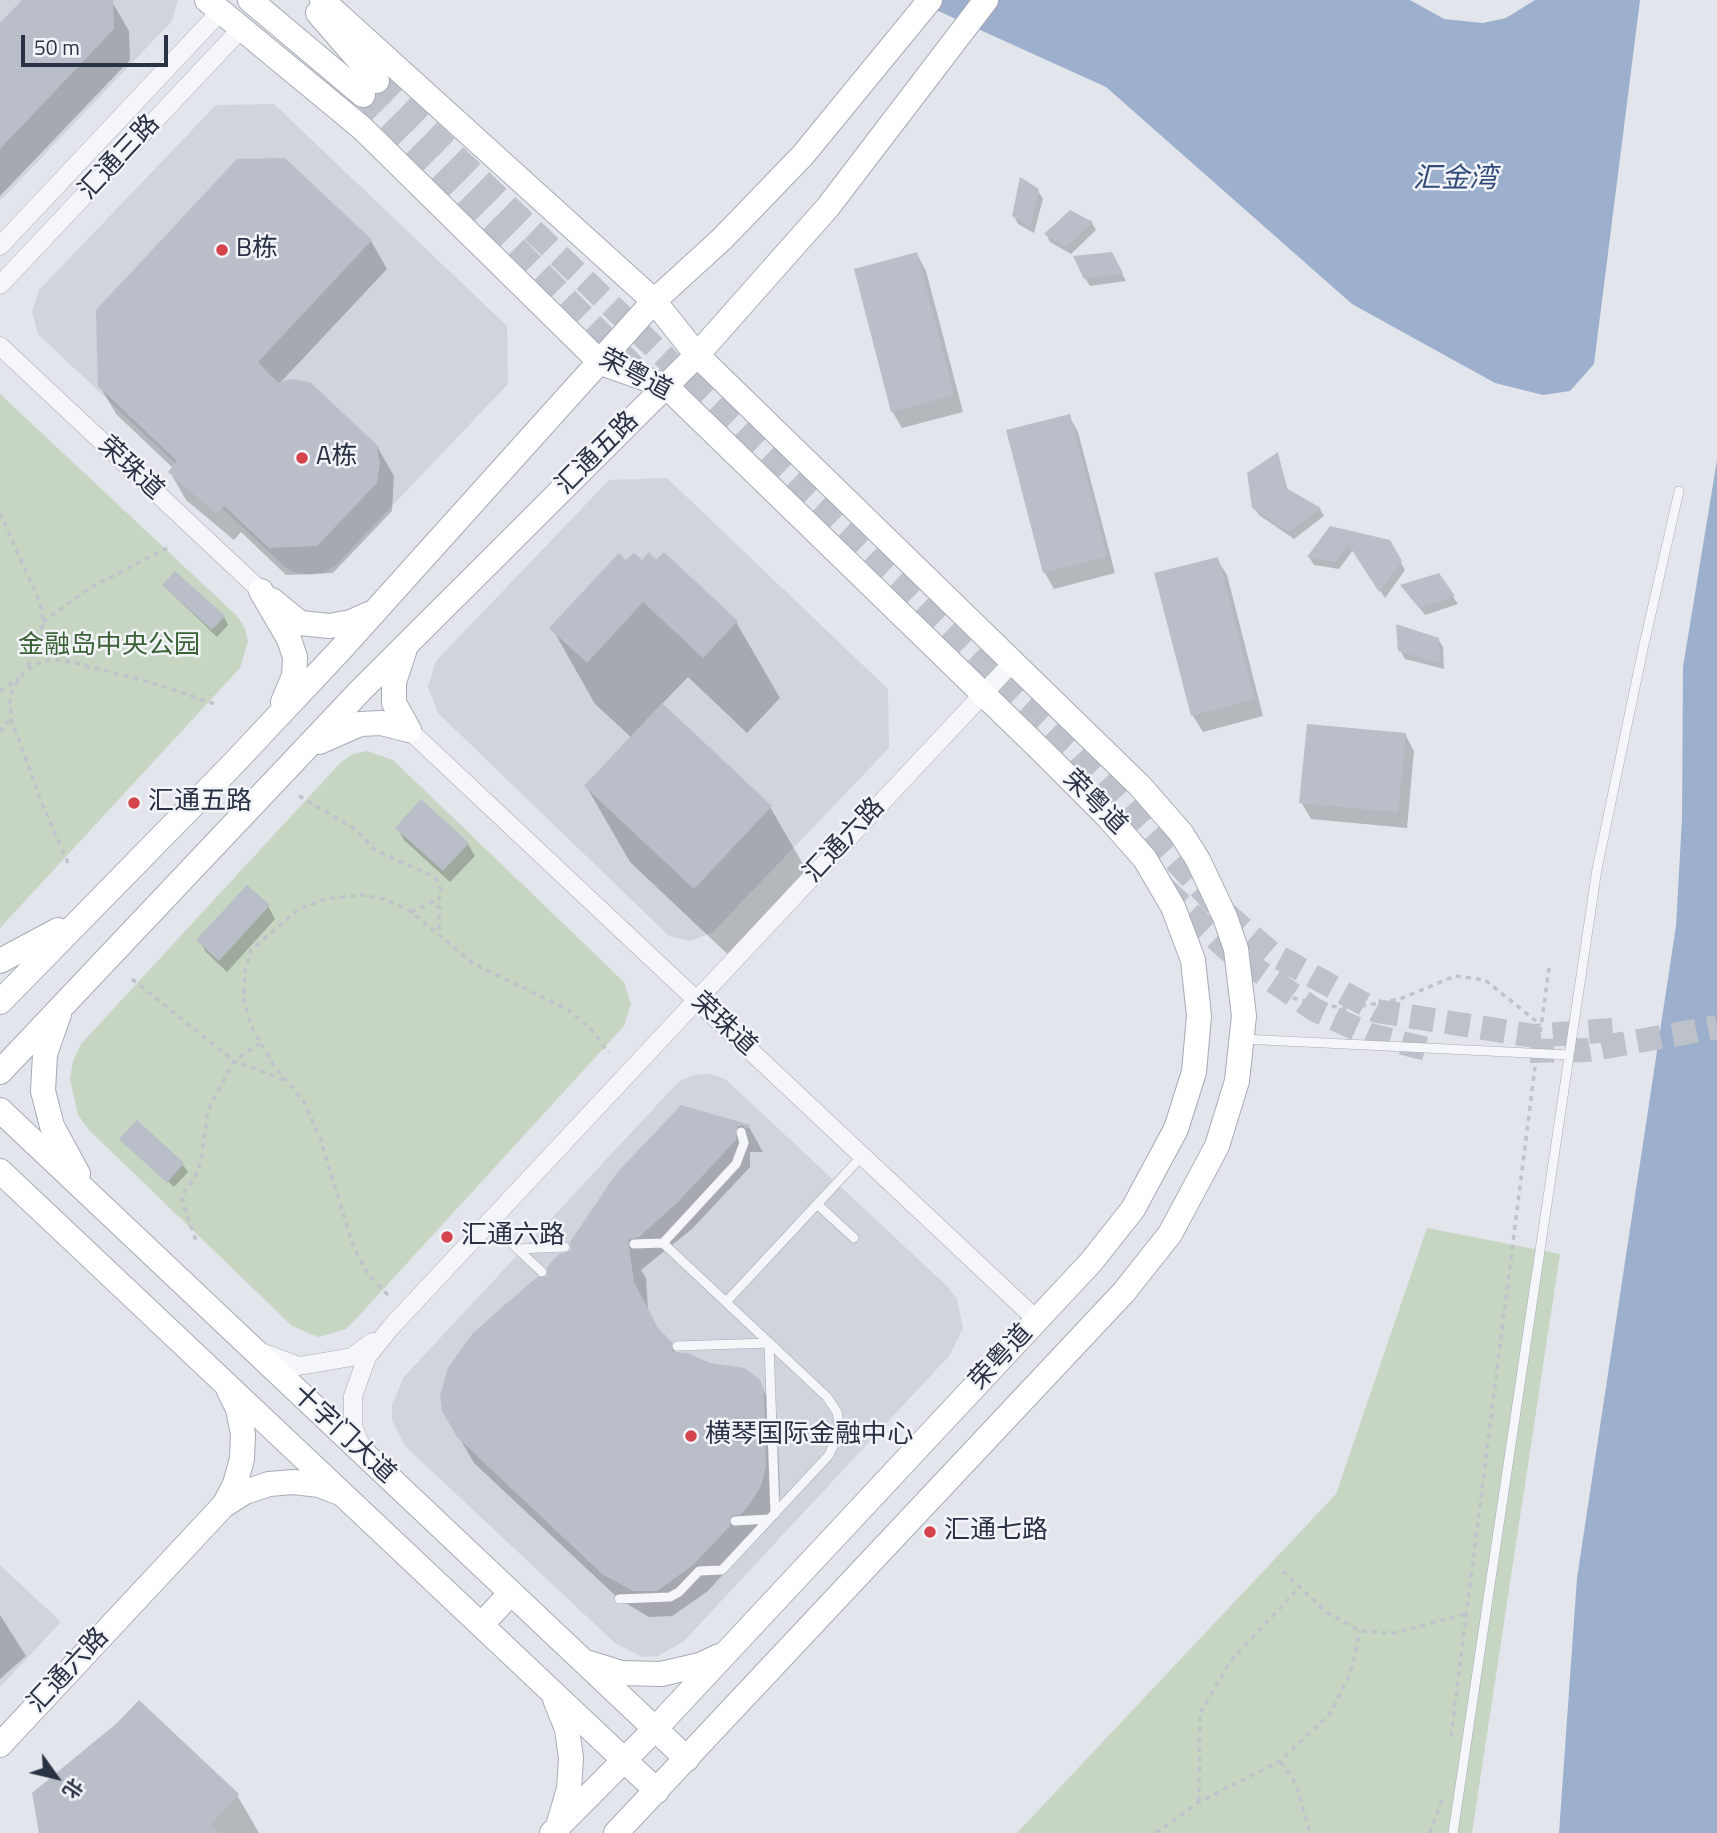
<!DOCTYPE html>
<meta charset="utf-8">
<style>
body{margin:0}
#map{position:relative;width:1717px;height:1833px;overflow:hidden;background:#e2e5eb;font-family:"Titillium Web","Noto Sans SC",sans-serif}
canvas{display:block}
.north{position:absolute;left:21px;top:1742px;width:70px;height:70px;-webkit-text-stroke:5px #f2f4f8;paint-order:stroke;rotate:124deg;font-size:19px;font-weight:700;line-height:28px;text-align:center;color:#293144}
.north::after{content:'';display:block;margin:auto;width:24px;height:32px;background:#293144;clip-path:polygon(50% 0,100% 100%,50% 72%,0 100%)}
.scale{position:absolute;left:21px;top:35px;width:147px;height:32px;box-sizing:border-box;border:4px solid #293144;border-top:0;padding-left:9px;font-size:21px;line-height:24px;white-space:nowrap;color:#293144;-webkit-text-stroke:5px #f2f4f8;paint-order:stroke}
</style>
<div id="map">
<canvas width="1717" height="1833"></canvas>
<div class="north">北</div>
<div class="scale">50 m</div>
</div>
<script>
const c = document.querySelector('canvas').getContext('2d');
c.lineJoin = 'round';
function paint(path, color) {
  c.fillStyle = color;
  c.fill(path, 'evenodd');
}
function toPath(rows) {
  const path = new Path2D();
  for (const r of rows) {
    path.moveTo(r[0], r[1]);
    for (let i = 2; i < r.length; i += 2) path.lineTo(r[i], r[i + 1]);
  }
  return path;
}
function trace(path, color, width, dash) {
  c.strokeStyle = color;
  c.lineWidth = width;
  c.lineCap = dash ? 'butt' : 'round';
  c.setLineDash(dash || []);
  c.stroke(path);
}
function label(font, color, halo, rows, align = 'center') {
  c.font = font + ' "Titillium Web","Noto Sans SC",sans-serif';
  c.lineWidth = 5;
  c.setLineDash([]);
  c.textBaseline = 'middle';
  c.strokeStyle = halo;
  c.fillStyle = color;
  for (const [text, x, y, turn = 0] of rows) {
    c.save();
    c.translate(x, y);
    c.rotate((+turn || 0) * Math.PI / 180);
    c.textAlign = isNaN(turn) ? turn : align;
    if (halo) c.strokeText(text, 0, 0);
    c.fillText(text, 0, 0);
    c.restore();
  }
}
const built = toPath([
 [0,0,178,0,172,21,0,201],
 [274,104,507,326,508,384,336,565,324,573,310,575,296,573,284,566,38,334,32,312,39,290,216,105],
 [667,478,888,689,889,748,713,932,691,941,669,936,438,713,428,687,436,661,609,480],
 [710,1074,725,1079,737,1090,948,1287,957,1299,963,1328,950,1355,684,1641,658,1656,643,1657,616,1644,405,1446,392,1420,392,1405,403,1378,669,1092,680,1081,694,1075],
 [0,1565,61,1622,0,1687]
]);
const green = toPath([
 [0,394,237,616,245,628,248,641,240,668,0,928],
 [367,751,393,760,624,982,631,1004,624,1026,356,1319,346,1329,318,1337,292,1326,89,1130,78,1115,70,1079,73,1061,81,1044,341,762,353,754],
 [1427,1228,1560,1254,1472,1833,1017,1833,1336,1494]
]);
const water = toPath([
 [914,0,1410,0,1444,19,1483,23,1506,18,1535,0,1640,0,1594,364,1570,391,1543,395,1495,383,1352,304,1106,87],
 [1717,460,1717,1833,1559,1833,1577,1578,1676,926,1682,818,1683,667]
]);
const shadow = toPath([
 [24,0,111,0,129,31,130,60,0,196,0,25],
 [1038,191,1043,199,1034,233,1018,224,1014,216],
 [1070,212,1092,223,1096,230,1071,254,1050,242,1046,234],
 [371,241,387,269,279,384,378,448,394,476,392,511,333,573,286,575,241,532,234,540,186,500,170,472,173,468,116,414,100,386],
 [917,254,926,271,963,412,902,428,892,411],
 [1111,254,1126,281,1090,286,1085,278],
 [1069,416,1078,432,1115,573,1054,589,1045,573,1008,432],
 [1278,455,1288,491,1320,509,1324,516,1294,539,1259,515,1254,507],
 [1331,528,1389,541,1405,570,1385,598,1353,550,1339,569,1314,565,1309,557],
 [1217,559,1227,575,1263,716,1203,732,1193,716,1157,575],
 [626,563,736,622,780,698,747,733,688,677,661,705,770,807,814,883,738,964,630,862,586,786,632,738,595,704,552,628],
 [1438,575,1458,604,1425,615,1403,586],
 [164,586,224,617,228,625,217,637],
 [1438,639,1443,647,1444,669,1405,659,1400,650],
 [1405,734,1414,751,1407,828,1311,819,1301,802],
 [397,828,468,844,475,856,450,882,404,840],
 [268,906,275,919,227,972,206,952,199,940],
 [681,1107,749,1127,763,1152,750,1152,750,1167,692,1229,641,1270,646,1278,648,1310,652,1321,676,1353,758,1380,777,1416,780,1494,770,1522,708,1591,672,1616,649,1617,619,1599,474,1463,444,1411,444,1382,461,1352,497,1312,537,1278,548,1279,573,1252],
 [137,1122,183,1165,188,1172,174,1187,125,1142,125,1145,121,1139],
 [0,1615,26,1656,0,1679],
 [237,1795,259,1833,41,1833]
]);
const building = toPath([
 [22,0,113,0,114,29,0,149,0,23],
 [285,158,372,240,258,362,278,383,291,379,310,382,379,447,377,450,380,463,377,483,317,546,269,548,224,506,217,514,168,472,177,461,98,386,96,310,237,159],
 [1020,177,1039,189,1030,227,1012,216],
 [1070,210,1093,222,1066,247,1044,234],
 [917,252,954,395,891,412,854,269],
 [1112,252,1123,273,1084,279,1073,256],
 [1070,414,1107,557,1043,573,1006,430],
 [1278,452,1286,488,1321,508,1288,532,1252,508,1247,473],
 [1330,526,1390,540,1402,561,1379,592,1348,544,1335,562,1307,557],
 [649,552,656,560,664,552,738,621,703,658,643,602,587,663,549,628,619,553,626,560,634,553,642,560],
 [1218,557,1255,699,1191,716,1154,573],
 [175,571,225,616,212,630,162,585],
 [1439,573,1455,596,1419,608,1400,585],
 [1396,624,1439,638,1440,663,1398,651],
 [662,703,772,806,694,889,584,786],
 [1307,724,1406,733,1398,812,1299,803],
 [421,799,469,843,443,871,395,828],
 [247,885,270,905,219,961,196,940],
 [681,1105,750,1125,747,1129,742,1125,737,1127,736,1140,677,1203,639,1237,628,1240,634,1282,658,1328,672,1342,673,1352,687,1353,710,1363,744,1368,759,1379,764,1389,766,1467,761,1486,749,1505,741,1514,731,1516,730,1526,693,1565,657,1591,633,1591,602,1574,457,1437,442,1411,440,1396,448,1368,472,1334,537,1277,547,1277,547,1267,559,1254,571,1251,570,1242,616,1174],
 [137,1120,184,1163,167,1183,119,1139],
 [139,1700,239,1794,210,1825,219,1833,39,1833,32,1793,117,1723]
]);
const secondaryTunnel = toPath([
 [377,81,1074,750,1217,906,1271,953,1377,1011,1534,1036,1624,1029],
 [363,95,649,382],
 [1164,888,1227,949,1315,1010,1370,1035,1431,1050],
 [1530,1051,1588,1050,1717,1027]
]);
const path = toPath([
 [0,513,40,603,43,622,40,641,26,670],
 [43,622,91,587,171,546],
 [0,691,18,678],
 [0,732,11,718],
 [299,796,355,829,375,850,435,877,441,890,437,907],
 [68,863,41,801,11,718,10,702,13,688,22,675,34,665,48,660,63,660,150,682,215,704],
 [411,912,433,902,440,908,439,933],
 [132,979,234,1061,208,1110,201,1162,195,1178,181,1196,197,1244],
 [1273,994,1346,1009,1400,999,1455,976,1485,980,1541,1025],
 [1539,1042,1549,968],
 [260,1043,234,1061,288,1081],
 [388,1295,368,1274,353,1246,320,1138,304,1102,273,1064,251,1026,244,1000,245,971,251,950,299,909,325,899,361,895,384,899,409,910,474,964,567,1009,590,1028,609,1053],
 [1283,1571,1326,1612,1360,1631,1394,1633,1466,1614],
 [1451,1736,1535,1067],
 [1281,1762,1296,1784,1310,1833],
 [1199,1802,1200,1713,1231,1660,1299,1588],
 [1156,1833,1199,1802,1280,1761,1330,1714,1351,1672,1360,1631],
 [1430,1833,1442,1799]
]);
const lane = toPath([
 [1243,1039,1569,1055],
 [817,1204,854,1238],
 [489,1222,542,1272],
 [663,1243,736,1164,744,1143,741,1132],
 [517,1249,565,1247],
 [726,1302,862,1156],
 [677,1346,769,1343,775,1514],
 [735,1521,769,1519],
 [619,1599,670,1597,679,1592,699,1571,722,1570,829,1455,840,1430,837,1412,827,1397,663,1243,634,1244],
 [1453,1833,1597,869,1643,649,1679,491]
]);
const street = toPath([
 [0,246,219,13],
 [0,285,240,30],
 [0,346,261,591],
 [409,730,1037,1320],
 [261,1352,299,1366,352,1357,372,1342],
 [362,1448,353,1426,353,1396,367,1357,391,1327,1013,662]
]);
const secondary = toPath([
 [207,0,362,128,601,363,666,386,1042,751,1108,817,1145,859,1173,907,1193,960,1199,1016,1194,1072,1176,1129,1133,1209,1091,1262,655,1729,552,1833],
 [250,0,363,95],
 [322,0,654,301,697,355,1140,786,1181,833,1198,860,1225,917,1236,949,1244,1016,1237,1081,1217,1146,1170,1234,1124,1292,616,1833],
 [318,13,377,81],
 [261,591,289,639,295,657,294,676,283,702],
 [272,600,300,623,330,626,351,622,369,614],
 [404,652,394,682,394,703,409,730],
 [319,742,360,724,381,723,409,730],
 [0,961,58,930],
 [0,1002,234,763,342,648,654,301,722,239,803,155,930,0],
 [59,1014,45,1054,43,1091,52,1126,78,1174],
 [0,1072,360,691,697,355,828,207,986,0],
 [0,1110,687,1759],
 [0,1171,657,1791],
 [224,1505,235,1484,242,1459,243,1434,238,1409,229,1391],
 [481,1625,511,1593],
 [589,1663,621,1673,661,1674,700,1665,719,1656],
 [555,1699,567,1729,571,1758,569,1789,559,1823],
 [0,1745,223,1506,245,1492,269,1484,294,1482,319,1485,337,1492]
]);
const markers = [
 [222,250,7,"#d5434d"],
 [302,458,7,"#d5434d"],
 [134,803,7,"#d5434d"],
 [447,1237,7,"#d5434d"],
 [691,1436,7,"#d5434d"],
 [930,1532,7,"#d5434d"]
];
const streetNames = [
 ["汇通三路",120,158,-47],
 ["荣粤道",635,376,28],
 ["汇通五路",598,454,-45],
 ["荣珠道",130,469,43],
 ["荣粤道",1094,803,45],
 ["汇通六路",845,841,-47],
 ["荣珠道",723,1025,43],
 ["荣粤道",1002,1358,-47],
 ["十字门大道",343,1435,43],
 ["汇通六路",69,1671,-47]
];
const poiNames = [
 ["B栋",236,250],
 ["A栋",316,458],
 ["汇通五路",148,803],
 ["汇通六路",461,1237],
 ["横琴国际金融中心",705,1436],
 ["汇通七路",944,1532]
];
const parkNames = [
 ["金融岛中央公园",109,647]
];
const waterNames = [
 ["汇金湾",1455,180]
];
paint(built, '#d0d4dd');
paint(green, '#c6d6c3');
paint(water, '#9cb0cd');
paint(shadow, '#0003');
paint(building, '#b9bec9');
trace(secondaryTunnel, '#bdc1ca', 24, [24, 12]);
trace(lane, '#a7abb6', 10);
trace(street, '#a7abb6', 19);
trace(secondary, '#a7abb6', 26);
trace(path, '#c0c3ca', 3.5, [5, 5]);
trace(lane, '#f5f6f9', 9);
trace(street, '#f5f6f9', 18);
trace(secondary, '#fff', 24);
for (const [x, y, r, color] of markers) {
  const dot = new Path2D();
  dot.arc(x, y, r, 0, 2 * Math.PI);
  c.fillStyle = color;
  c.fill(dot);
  trace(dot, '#f2f4f8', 2.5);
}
label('26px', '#293144', '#f2f4f8', streetNames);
label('26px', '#293144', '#f2f4f8', poiNames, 'left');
label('26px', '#3b6136', '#f2f4f8', parkNames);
label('italic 28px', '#314c7a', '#f2f4f8', waterNames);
</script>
